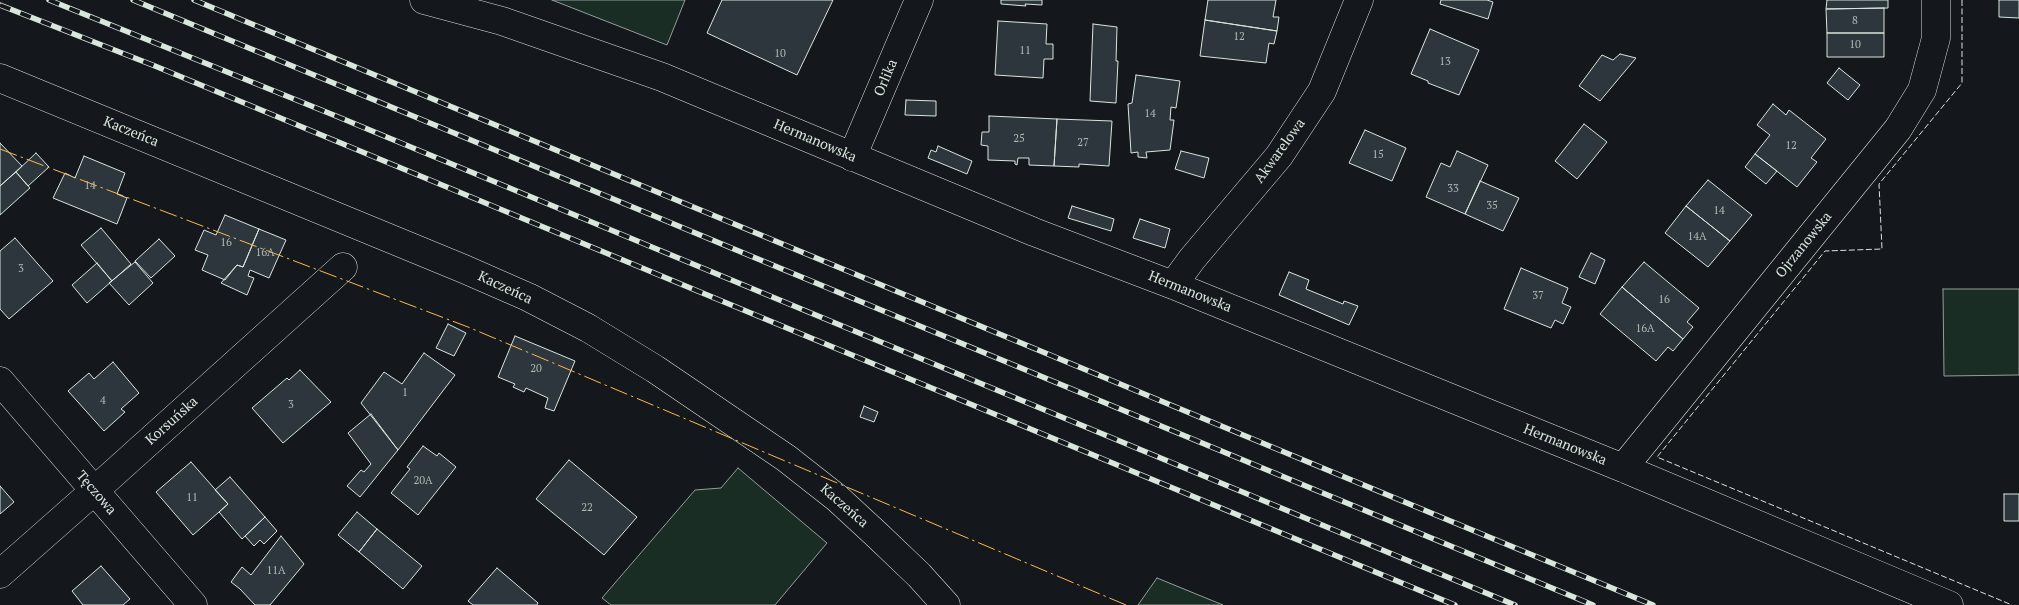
<!DOCTYPE html>
<meta charset="utf-8">
<style>
body{margin:0}
canvas{display:block;background:#14181c}
</style>
<canvas width="2019" height="605"></canvas>
<script>
const c = document.querySelector('canvas').getContext('2d');
c.lineJoin = 'round';
function paint(path, color) {
  c.fillStyle = color;
  c.fill(path, 'evenodd');
}
function toPath(rows) {
  const path = new Path2D();
  for (const r of rows) {
    path.moveTo(r[0], r[1]);
    for (let i = 2; i < r.length; i += 2) path.lineTo(r[i], r[i + 1]);
  }
  return path;
}
function trace(path, color, width, dash) {
  c.strokeStyle = color;
  c.lineWidth = width;
  c.lineCap = dash ? 'butt' : 'round';
  c.setLineDash(dash || []);
  c.stroke(path);
}
function label(font, color, halo, rows, align = 'center') {
  c.font = font + ' "PT Serif",serif';
  c.lineWidth = 4;
  c.setLineDash([]);
  c.textBaseline = 'middle';
  c.strokeStyle = halo;
  c.fillStyle = color;
  for (const [text, x, y, turn = 0] of rows) {
    c.save();
    c.translate(x, y);
    c.rotate((+turn || 0) * Math.PI / 180);
    c.textAlign = isNaN(turn) ? turn : align;
    if (halo) c.strokeText(text, 0, 0);
    c.fillText(text, 0, 0);
    c.restore();
  }
}
const green = toPath([
 [552,0,685,0,667,45,552,0],
 [1943,289,2019,289,2019,375,1944,376,1943,289],
 [738,468,827,543,775,605,611,605,602,598,695,490,721,488,738,468],
 [1157,578,1223,605,1138,605,1157,578]
]);
const building = toPath([
 [722,0,833,0,797,75,707,33,722,0],
 [1001,0,1042,0,1042,5,1025,4,1026,6,1001,4,1001,0],
 [1208,0,1276,0,1273,17,1279,17,1277,31,1205,20,1208,0],
 [1441,0,1487,0,1493,2,1488,19,1440,4,1441,0],
 [1827,0,1888,0,1888,8,1826,9,1827,0],
 [1999,0,2019,0,2019,18,1999,17,1999,0],
 [1884,8,1884,33,1827,33,1826,9,1884,8],
 [1205,20,1277,31,1274,44,1269,43,1266,63,1200,56,1205,20],
 [998,21,1047,24,1046,44,1053,44,1053,59,1044,59,1043,78,995,75,998,21],
 [1093,24,1117,27,1116,61,1118,61,1116,103,1090,101,1093,24],
 [1430,29,1479,50,1459,95,1428,83,1428,81,1411,74,1430,29],
 [1827,33,1884,33,1884,57,1827,57,1827,33],
 [1620,54,1636,58,1600,101,1579,86,1602,55,1613,60,1620,54],
 [1839,68,1860,85,1848,100,1827,83,1839,68],
 [1136,75,1180,81,1176,108,1171,107,1170,120,1174,120,1170,150,1146,152,1147,158,1138,157,1138,152,1131,153,1128,104,1132,103,1136,75],
 [906,100,936,101,936,116,905,115,906,100],
 [1773,104,1786,115,1789,110,1826,139,1811,158,1817,162,1797,187,1755,154,1770,135,1757,125,1773,104],
 [989,116,1057,119,1054,166,1029,165,1029,158,1018,158,1017,165,1015,164,1015,161,988,160,988,146,981,145,982,132,989,132,989,116],
 [1057,119,1112,121,1109,166,1079,164,1079,167,1054,166,1057,119],
 [1584,124,1607,142,1577,179,1555,161,1584,124],
 [1365,130,1406,148,1392,181,1349,163,1365,130],
 [0,143,22,166,0,186,0,143],
 [938,146,972,161,967,174,928,158,931,150,936,152,938,146],
 [1181,151,1209,158,1204,178,1175,169,1181,151],
 [1457,151,1488,165,1465,214,1426,197,1441,163,1450,167,1457,151],
 [36,153,49,167,28,186,16,172,36,153],
 [1755,154,1777,171,1766,184,1745,167,1755,154],
 [84,156,125,173,117,194,127,198,117,224,53,198,65,173,75,178,84,156],
 [16,172,30,188,0,215,0,186,16,172],
 [1708,180,1752,215,1730,241,1686,206,1708,180],
 [1480,181,1519,198,1503,231,1465,214,1480,181],
 [1072,206,1114,219,1111,231,1068,218,1072,206],
 [1686,206,1730,241,1708,267,1665,233,1686,206],
 [225,215,259,229,243,267,237,265,225,280,202,270,208,255,195,250,204,230,216,235,225,215],
 [1140,219,1170,229,1165,248,1133,238,1140,219],
 [101,228,131,264,112,281,81,245,101,228],
 [259,229,286,240,269,278,250,270,248,276,254,278,247,295,221,283,237,265,243,267,259,229],
 [15,238,53,281,9,319,0,309,0,251,15,238],
 [159,239,175,256,151,278,135,261,159,239],
 [1591,253,1605,260,1595,284,1579,277,1591,253],
 [135,262,153,283,129,305,109,283,135,262],
 [1644,262,1699,308,1687,322,1693,327,1683,339,1622,287,1644,262],
 [97,263,112,281,87,303,72,285,97,263],
 [1521,268,1568,288,1562,303,1571,307,1563,324,1555,320,1551,328,1504,309,1521,268],
 [1289,272,1309,280,1306,289,1343,304,1344,301,1358,306,1349,325,1279,295,1289,272],
 [1622,287,1683,339,1673,351,1668,347,1656,361,1600,314,1622,287],
 [448,324,466,333,454,356,436,348,448,324],
 [515,336,575,361,554,411,545,408,548,398,526,388,524,392,513,387,515,384,498,377,515,336],
 [424,353,455,375,398,450,361,403,384,372,402,384,424,353],
 [113,362,139,393,121,409,125,412,104,431,68,391,89,373,94,379,113,362],
 [300,370,331,402,283,443,252,408,287,378,289,380,300,370],
 [864,406,878,412,874,422,860,417,864,406],
 [371,414,398,450,360,497,347,486,361,470,364,472,371,464,348,433,371,414],
 [423,446,437,456,439,453,456,467,418,515,391,493,410,469,407,467,423,446],
 [569,460,637,517,604,555,536,499,569,460],
 [191,462,228,504,193,535,156,492,191,462],
 [230,477,265,517,242,539,219,512,228,504,215,490,230,477],
 [0,486,14,502,0,514,0,486],
 [2004,494,2019,494,2019,521,2004,521,2004,494],
 [357,512,377,529,359,552,338,535,357,512],
 [265,517,277,531,264,544,260,540,254,546,245,536,265,517],
 [377,529,422,566,403,589,359,552,377,529],
 [281,536,304,564,270,605,255,605,240,589,231,582,242,567,251,575,281,536],
 [101,566,130,599,123,605,83,605,72,591,101,566],
 [497,568,538,603,537,605,473,605,468,601,497,568]
]);
const minor = toPath([
 [424,0,502,21,662,77,1034,232,1173,285,1623,468,1949,605],
 [852,157,919,0],
 [1173,285,1192,259,1279,156,1322,91,1359,0],
 [0,381,193,605],
 [1623,468,1898,129,1922,90,1936,38,1936,0],
 [0,574,94,491,343,267]
]);
const tertiary = toPath([
 [0,78,464,269,528,297,588,328,655,369,786,458,837,498,876,534,919,575,946,605]
]);
const rail = toPath([
 [49,0,336,116,1515,605],
 [133,0,1593,605],
 [194,0,1653,605],
 [0,5,155,66,1455,605]
]);
const fence = toPath([
 [1962,0,1962,83,1879,184,1882,249,1825,251,1657,457,2012,605]
]);
const power = toPath([
 [0,149,468,327,1126,605]
]);
const numberNames = [
 ["8",1855,21],
 ["12",1239,37],
 ["10",1855,45],
 ["11",1025,51],
 ["10",780,54],
 ["13",1445,62],
 ["14",1150,114],
 ["25",1019,139],
 ["27",1083,143],
 ["12",1791,146],
 ["15",1378,155],
 ["14",90,186],
 ["33",1453,189],
 ["35",1492,206],
 ["14",1719,211],
 ["14A",1697,237],
 ["16",226,243],
 ["16A",265,253],
 ["3",21,269],
 ["37",1538,296],
 ["16",1664,300],
 ["16A",1645,329],
 ["20",536,369],
 ["1",405,393],
 ["4",103,401],
 ["3",291,405],
 ["20A",423,481],
 ["11",192,498],
 ["22",587,508],
 ["11A",276,571]
];
const streetNames = [
 ["Orlika",886,78,-67],
 ["Kaczeńca",131,132,22],
 ["Hermanowska",815,141,23],
 ["Akwarelowa",1280,151,-54],
 ["Ojrzanowska",1804,245,-51],
 ["Kaczeńca",505,288,25],
 ["Hermanowska",1190,292,22],
 ["Korsuńska",172,421,-42],
 ["Hermanowska",1565,445,22],
 ["Tęczowa",96,493,49],
 ["Kaczeńca",844,506,41]
];
paint(green, '#1a2d24');
trace(green, '#939e99', 1);
paint(building, '#2c363c');
trace(building, '#d8e6dc', 1);
trace(minor, '#d8e6dc', 29);
trace(tertiary, '#d8e6dc', 29);
trace(minor, '#14181c', 28);
trace(tertiary, '#14181c', 28);
trace(rail, '#d8e6dc', 5.5);
trace(rail, '#14181c', 4, [11]);
trace(fence, '#d8e6dc', 1, [6, 2.5]);
trace(power, '#ffb74d', 1, [18, 4, 2.5, 4]);
label('11px', '#adbab4', null, numberNames);
label('14px', '#d8e6dc', '#14181c', streetNames);
</script>
